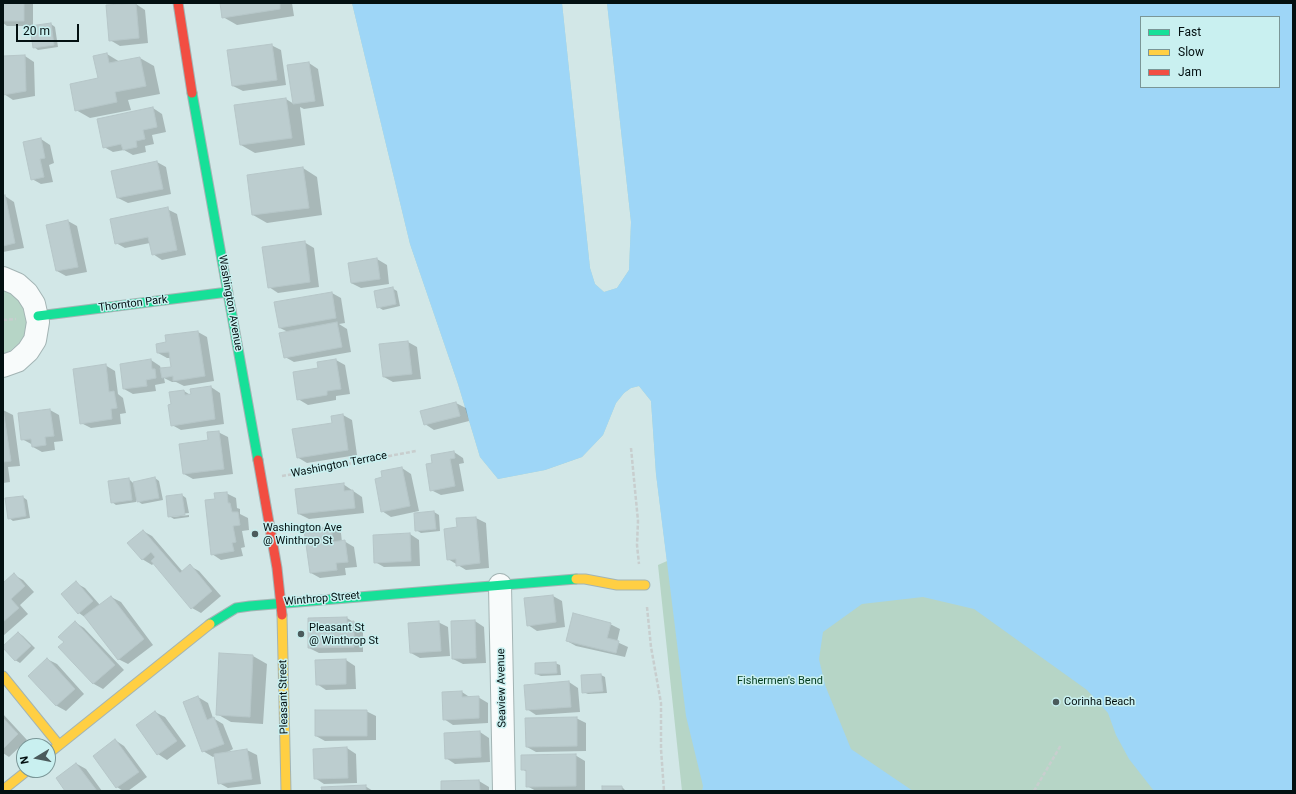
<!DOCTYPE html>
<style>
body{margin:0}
#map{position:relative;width:1296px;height:794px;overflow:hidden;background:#d2e7e7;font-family:Roboto,sans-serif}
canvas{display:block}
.frame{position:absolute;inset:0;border:4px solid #031011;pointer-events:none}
.legend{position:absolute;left:1140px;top:16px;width:140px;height:72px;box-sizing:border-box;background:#c9f0f0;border:1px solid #7a9697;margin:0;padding:5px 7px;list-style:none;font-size:12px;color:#031011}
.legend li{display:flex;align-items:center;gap:8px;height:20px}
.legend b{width:20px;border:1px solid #7a9697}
.north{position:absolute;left:16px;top:738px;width:40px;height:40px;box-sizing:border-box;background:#c9f0f0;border:1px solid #7a9697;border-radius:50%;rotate:260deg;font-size:11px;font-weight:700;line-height:16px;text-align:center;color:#031011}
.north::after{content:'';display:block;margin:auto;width:14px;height:18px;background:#4b5b5c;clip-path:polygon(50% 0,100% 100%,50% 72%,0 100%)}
.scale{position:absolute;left:16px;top:24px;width:63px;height:18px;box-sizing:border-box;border:2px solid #031011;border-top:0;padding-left:5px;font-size:12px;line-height:14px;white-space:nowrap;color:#031011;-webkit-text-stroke:3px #c9f0f0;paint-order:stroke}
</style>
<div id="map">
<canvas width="1296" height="794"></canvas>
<div class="frame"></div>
<ul class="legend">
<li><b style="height:5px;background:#16e098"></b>Fast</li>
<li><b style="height:5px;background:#ffcf43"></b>Slow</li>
<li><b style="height:5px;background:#f24e42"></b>Jam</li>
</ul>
<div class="north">N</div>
<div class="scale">20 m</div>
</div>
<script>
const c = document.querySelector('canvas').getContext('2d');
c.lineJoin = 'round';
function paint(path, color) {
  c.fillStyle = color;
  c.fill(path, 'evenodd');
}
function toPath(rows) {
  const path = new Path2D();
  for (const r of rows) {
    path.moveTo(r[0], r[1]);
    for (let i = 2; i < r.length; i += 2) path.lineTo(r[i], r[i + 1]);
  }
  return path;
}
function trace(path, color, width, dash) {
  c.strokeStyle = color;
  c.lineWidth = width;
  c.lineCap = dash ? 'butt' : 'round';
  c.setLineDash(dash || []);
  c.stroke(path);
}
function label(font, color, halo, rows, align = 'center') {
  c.font = font + ' Roboto,sans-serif';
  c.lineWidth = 3;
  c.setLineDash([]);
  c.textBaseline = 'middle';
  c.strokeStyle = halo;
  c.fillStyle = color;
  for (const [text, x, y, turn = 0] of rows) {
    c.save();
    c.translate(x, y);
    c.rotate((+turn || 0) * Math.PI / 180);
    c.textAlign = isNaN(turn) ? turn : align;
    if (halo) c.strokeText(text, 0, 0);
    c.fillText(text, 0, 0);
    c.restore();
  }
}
const green = toPath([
 [352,3,562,3,590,268,595,284,604,292,617,288,629,270,631,222,607,3,1293,791,682,791,658,565,667,561,656,474,651,401,639,386,631,388,624,393,616,403,603,435,582,457,545,470,498,479,480,457,458,384,410,244],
 [3,290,11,294,19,301,23,308,27,322,24,336,19,343,10,351,3,354]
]);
const water = toPath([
 [352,3,562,3,590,268,595,284,604,292,617,288,629,270,631,222,607,3,1293,3,1293,791,1154,791,1129,759,1116,735,1108,713,1087,690,974,609,923,597,862,604,823,632,819,659,825,685,851,749,913,791,702,791,703,786,686,716,656,474,651,401,639,386,631,388,624,393,616,403,603,435,582,457,545,470,498,479,480,457,458,384,410,244],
 [1141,17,1279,17,1279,87,1141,87]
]);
const shadow = toPath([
 [3,3,33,3,33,26,51,24,55,27,58,47,38,50,34,47,31,26,7,26,3,23],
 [221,3,292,3,294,16,237,25,223,17],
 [136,4,145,10,148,43,120,46,110,40],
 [271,45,281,50,286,85,243,91,233,86,228,51],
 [107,54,120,62,140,58,154,66,160,94,128,100,131,110,90,118,76,110,99,79],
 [25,56,34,62,35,96,13,100,4,94,3,57],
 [309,63,318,69,324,106,304,109,300,107,305,145,255,153,241,145,286,99,294,104],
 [153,108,162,114,166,132,152,135,154,144,145,146,146,152,133,155,124,150,113,152,104,147],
 [41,139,50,145,54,163,49,165,53,182,41,184,32,179],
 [157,162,166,167,171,194,128,203,118,198],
 [303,168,317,177,322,215,267,223,253,215],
 [5,196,14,202,24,248,3,252,3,197],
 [167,209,177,214,186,255,162,260,153,254,150,243,125,248,116,243],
 [68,221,77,226,87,272,66,276,57,271],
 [304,242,314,248,319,287,278,293,269,287],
 [377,259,387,265,389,284,361,288,351,283,349,264],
 [392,288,397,291,400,306,383,310,378,307],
 [332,293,341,298,345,323,339,324,347,329,351,352,294,362,285,357,288,332,280,328,276,303],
 [198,332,207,337,214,381,184,386,176,382,172,382,164,378,165,383,155,385,156,391,133,394,124,389,151,360,160,366,161,369,172,367,171,358,167,358,158,353,167,343],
 [408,342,417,347,421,379,393,382,384,377,380,345],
 [336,360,345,365,350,394,336,396,336,400,308,405,298,399,319,369],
 [105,365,115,371,118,394,123,398,126,413,120,414,121,424,91,428,81,423],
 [211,387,220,393,224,424,181,430,172,425,172,405,184,391,192,396],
 [456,403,466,408,469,421,434,430,425,424,422,411],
 [3,410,13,415,20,466,8,467,10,482,3,483],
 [50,410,59,415,63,441,54,442,55,450,42,452,33,447,33,445,22,439],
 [343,415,352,420,357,455,307,463,297,457],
 [218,432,228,437,233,474,193,479,184,474,209,441],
 [454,452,463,458,464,463,459,464,464,491,441,495,431,490,433,463],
 [402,468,411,474,419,511,391,517,382,511,383,478],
 [155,478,159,481,163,500,142,504,136,500,136,502,116,505,112,502,129,479,133,483],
 [343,484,362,497,364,513,309,519,299,514],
 [226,493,236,498,237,508,240,509,240,514,248,518,249,530,242,531,245,547,241,548,243,556,221,560,212,554,216,499],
 [182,495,186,498,189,513,172,515,172,517,189,515,189,517,174,519,169,516],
 [23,497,27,500,30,518,13,521,9,518],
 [434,512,439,515,440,531,421,533,416,530,415,514],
 [476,518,486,523,489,568,466,570,448,559,458,528,457,519],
 [331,528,341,533,342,542,344,541,354,547,357,567,345,568,346,575,320,578,311,573,305,531],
 [143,531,152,536,183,572,190,566,199,571,221,596,201,613,192,608,154,563,152,565,142,559],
 [410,534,419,540,420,566,384,567,375,562],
 [14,575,23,580,34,592,20,605,28,614,3,636,3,585],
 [76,583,85,588,100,605,111,597,121,602,153,645,128,664,118,659,86,618,79,613],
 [553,596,562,601,565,627,537,631,528,625],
 [347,618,363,628,363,652,319,653,309,648],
 [475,621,484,627,486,663,463,664,453,659],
 [75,622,84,628,124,670,103,689,94,684,60,647,65,642],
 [438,622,448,627,450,656,420,658,411,653],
 [610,624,620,629,617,642,628,647,625,657,576,646,567,641],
 [19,633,23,636,35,648,20,663,15,660],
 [220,654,253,656,267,664,263,724,231,722,217,714],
 [47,659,57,664,84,694,66,711,57,706,29,676],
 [346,660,355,666,356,689,326,690,317,684],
 [555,663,560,665,561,675,541,676,536,674],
 [601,675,605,677,607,693,588,694,583,692],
 [569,682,578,688,580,712,536,715,527,709],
 [462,692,471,698,478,697,488,703,488,723,453,725,444,719],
 [198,697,208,703,213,718,223,724,233,749,224,754,247,750,257,755,261,784,228,788,219,783,215,756,213,757,203,751],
 [366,711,376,716,376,740,325,741,316,736],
 [155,712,165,717,186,746,167,760,158,754,137,725],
 [3,714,27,740,9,757,3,753],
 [576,718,586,723,586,751,536,752,527,747],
 [480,732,489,738,490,762,455,764,446,758,445,733],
 [115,740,124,746,147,777,128,791,123,791,117,787],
 [347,748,356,754,357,783,324,784,315,778],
 [575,755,585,761,585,791,536,791,527,786,527,772,522,769],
 [77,764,86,769,102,791,66,791],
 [479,781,489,787,489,791,442,791,442,782],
 [365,786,373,791,323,791],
 [622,787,626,791,603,791]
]);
const building = toPath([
 [3,3,24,3,24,21,3,21,3,3],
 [136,3,139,38,109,41,106,5,136,3],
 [220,3,280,3,280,9,222,18,220,3],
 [51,23,54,45,33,48,30,26,51,23],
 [272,44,277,80,232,86,227,50,272,44],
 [107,53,109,63,140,57,146,86,115,92,117,102,75,111,70,84,98,78,93,56,107,53],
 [25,55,26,91,3,95,3,56,25,55],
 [309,62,315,101,293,104,287,65,309,62],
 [286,98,292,138,240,145,234,105,286,98],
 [153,107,157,127,143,130,145,139,136,141,137,147,123,150,121,144,103,148,97,119,153,107],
 [41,138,45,158,40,159,44,177,31,180,23,142,41,138],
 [157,161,163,189,117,198,111,171,157,161],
 [303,167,309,208,252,215,247,175,303,167],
 [5,195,15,243,3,246,3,196,5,195],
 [168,207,177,250,152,255,148,237,115,244,110,219,168,207],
 [68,220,78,267,56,271,46,225,68,220],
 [305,241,310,282,268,288,262,247,305,241],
 [377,258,380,279,351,283,348,263,377,258],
 [393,287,396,304,377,308,374,291,393,287],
 [332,292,336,318,279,328,274,302,332,292],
 [337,322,342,347,284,358,279,333,337,322],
 [198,331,205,376,173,381,173,376,162,378,160,368,171,367,169,352,157,353,156,344,166,342,165,335,198,331],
 [408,341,412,374,383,377,379,344,408,341],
 [151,359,152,369,155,369,156,378,146,380,147,386,123,389,120,364,151,359],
 [336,359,341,389,327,391,327,395,297,400,293,372,318,368,317,362,336,359],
 [106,364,109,392,114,391,117,408,111,409,112,419,80,424,73,369,106,364],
 [211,386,215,419,171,426,168,405,171,404,169,392,184,390,185,395,191,394,190,389,211,386],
 [456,402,460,416,424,425,420,411,456,402],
 [3,409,11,461,3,462,3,409],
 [50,409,54,436,45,437,46,445,32,447,31,439,21,440,18,413,50,409],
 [343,414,348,450,297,458,292,429,332,423,331,416,343,414],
 [219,431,224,469,183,474,179,444,208,440,207,432,219,431],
 [454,451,455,458,450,459,455,486,430,491,426,464,432,463,431,455,454,451],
 [402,467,410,506,381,512,375,479,382,477,381,471,402,467],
 [155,477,159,498,137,502,133,482,155,477],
 [129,478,132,500,111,503,108,481,129,478],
 [344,483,344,491,353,490,355,508,298,514,295,489,344,483],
 [227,492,228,503,230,503,232,512,238,512,240,525,233,526,236,542,232,543,234,551,211,555,205,500,215,499,214,493,227,492],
 [182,494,185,515,168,517,166,496,182,494],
 [23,496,26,516,8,519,5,498,23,496],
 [434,511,436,529,415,531,414,513,434,511],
 [476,517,480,563,456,566,456,559,447,560,444,529,457,527,456,518,476,517],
 [331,527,333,542,345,540,348,562,336,563,337,570,310,573,304,530,331,527],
 [143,530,180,573,190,564,212,591,191,609,151,561,155,557,151,552,142,560,127,543,143,530],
 [410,533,411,561,374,563,373,535,410,533],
 [14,573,25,586,11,599,19,608,3,622,3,583,14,573],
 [76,581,93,601,78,614,61,594,76,581],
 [553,595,556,622,527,626,524,598,553,595],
 [111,596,144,639,118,660,84,616,111,596],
 [573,613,611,623,607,638,619,641,616,653,566,641,573,613],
 [347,617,347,622,354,621,354,647,308,648,308,618,347,617],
 [475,620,476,658,452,659,451,621,475,620],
 [75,621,115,665,93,684,58,647,64,642,58,637,75,621],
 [439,621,441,651,410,653,408,623,439,621],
 [18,632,31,646,15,661,3,648,3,646,18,632],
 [219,653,253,655,250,717,216,715,219,653],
 [47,658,75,689,56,706,28,676,47,658],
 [346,659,346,684,316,685,315,660,346,659],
 [556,662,557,673,535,674,535,663,556,662],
 [601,674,603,691,582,693,581,675,601,674],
 [569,681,571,707,526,710,524,685,569,681],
 [462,691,462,697,479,696,479,718,443,720,442,692,462,691],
 [198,696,207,720,214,717,224,744,202,752,183,702,198,696],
 [315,710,367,710,367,736,315,736,315,710],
 [155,711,177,741,157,755,136,725,155,711],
 [577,717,577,746,526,747,525,718,577,717],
 [3,718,18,734,3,749,3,718],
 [480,731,481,757,445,759,444,733,480,731],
 [115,739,139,772,116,788,93,756,115,739],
 [347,747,348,778,314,779,313,749,347,747],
 [247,749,252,779,218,784,214,754,247,749],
 [576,754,576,786,526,787,526,770,521,770,521,755,576,754],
 [76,763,97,791,65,791,56,778,76,763],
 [479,780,480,791,441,791,441,781,479,780],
 [366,785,366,791,322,791,321,787,366,785],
 [602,786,622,786,622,791,602,791,602,786]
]);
const path = toPath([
 [3,320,16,319],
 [631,448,638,521,637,545,639,564],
 [282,476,416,451],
 [647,607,651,647,661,703,661,749,664,791],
 [1034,791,1061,745]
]);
const street = toPath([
 [3,278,17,284,27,293,34,304,38,322,35,340,28,351,17,361,3,366],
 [500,585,504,791]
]);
const fast = toPath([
 [192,93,258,460],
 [38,316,228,292],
 [210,624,236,608,250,606,576,579]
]);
const slow = toPath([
 [576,579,585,579,617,585,645,585],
 [282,615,286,791],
 [3,676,59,745],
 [48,754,210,624],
 [3,790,28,770]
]);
const jam = toPath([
 [178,3,192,93],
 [258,460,277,568,282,615]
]);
const markers = [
 [255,534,4,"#4b5b5c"],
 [301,634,4,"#4b5b5c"],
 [1056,702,4,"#4b5b5c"]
];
const streetNames = [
 ["Washington Avenue",230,303,80],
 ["Thornton Park",133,304,-7],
 ["Washington Terrace",339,465,-11],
 ["Winthrop Street",322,599,-5],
 ["Seaview Avenue",502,688,-91],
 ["Pleasant Street",284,697,-91]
];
const poiNames = [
 ["Washington Ave",263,528],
 ["@ Winthrop St",263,541],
 ["Pleasant St",309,628],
 ["@ Winthrop St",309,641],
 ["Corinha Beach",1064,702]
];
const parkNames = [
 ["Fishermen's Bend",780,681]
];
paint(green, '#b6d5c6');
paint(water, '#9ed6f7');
paint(shadow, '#0003');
paint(building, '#bccdcf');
trace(building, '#b6c6c8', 1);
trace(street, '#a3b4b4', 24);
trace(fast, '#a3b4b4', 11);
trace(slow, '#a3b4b4', 11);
trace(jam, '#a3b4b4', 11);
trace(path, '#c8cece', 2.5, [4, 2]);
trace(street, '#f8fbfb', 22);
trace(fast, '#16e098', 9);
trace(slow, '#ffcf43', 9);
trace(jam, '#f24e42', 9);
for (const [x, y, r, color] of markers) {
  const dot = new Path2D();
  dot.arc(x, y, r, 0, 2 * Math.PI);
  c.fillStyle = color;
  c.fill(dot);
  trace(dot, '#c9f0f0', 1.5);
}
label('11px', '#031011', '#c9f0f0', streetNames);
label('11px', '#031011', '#c9f0f0', poiNames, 'left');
label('11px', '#023c1f', '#c9f0f0', parkNames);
</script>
